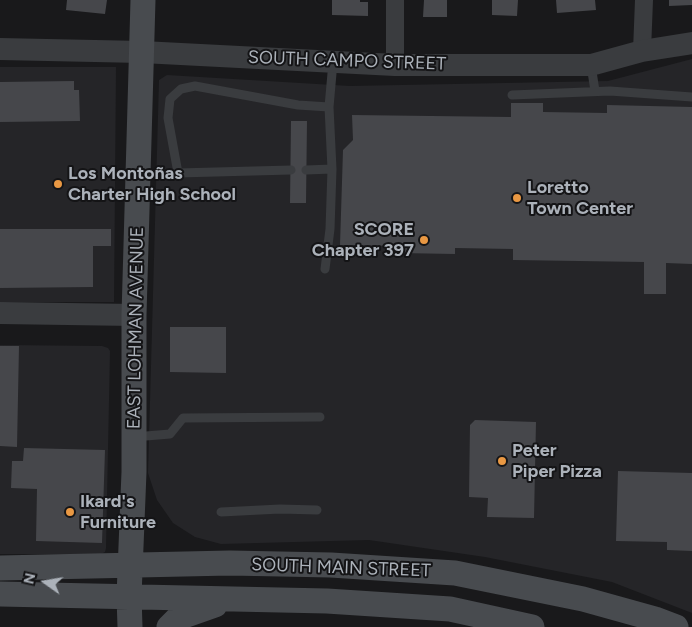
<!DOCTYPE html>
<meta charset="utf-8">
<style>
body{margin:0}
#map{position:relative;width:692px;height:627px;overflow:hidden;background:#19191b;font-family:Figtree,sans-serif}
canvas{display:block}
.north{position:absolute;left:20px;top:557px;width:50px;height:50px;-webkit-text-stroke:4px #141416;paint-order:stroke;rotate:283deg;font-size:14px;font-weight:700;line-height:20px;text-align:center;color:#acb2ba}
.north::after{content:'';display:block;margin:auto;width:18px;height:22px;background:#acb2ba;clip-path:polygon(50% 0,100% 100%,50% 72%,0 100%)}
</style>
<div id="map">
<canvas width="692" height="627"></canvas>
<div class="north">N</div>
</div>
<script>
const c = document.querySelector('canvas').getContext('2d');
c.lineJoin = 'round';
function paint(path, color) {
  c.fillStyle = color;
  c.fill(path, 'evenodd');
}
function toPath(rows) {
  const path = new Path2D();
  for (const r of rows) {
    path.moveTo(r[0], r[1]);
    for (let i = 2; i < r.length; i += 2) path.lineTo(r[i], r[i + 1]);
  }
  return path;
}
function trace(path, color, width, dash) {
  c.strokeStyle = color;
  c.lineWidth = width;
  c.lineCap = dash ? 'butt' : 'round';
  c.setLineDash(dash || []);
  c.stroke(path);
}
function label(font, color, halo, rows, align = 'center') {
  c.font = font + ' Figtree,sans-serif';
  c.lineWidth = 4;
  c.setLineDash([]);
  c.textBaseline = 'middle';
  c.strokeStyle = halo;
  c.fillStyle = color;
  for (const [text, x, y, turn = 0] of rows) {
    c.save();
    c.translate(x, y);
    c.rotate((+turn || 0) * Math.PI / 180);
    c.textAlign = isNaN(turn) ? turn : align;
    if (halo) c.strokeText(text, 0, 0);
    c.fillText(text, 0, 0);
    c.restore();
  }
}
const built = toPath([
 [692,59,692,613,612,582,485,557,369,540,221,544,195,537,173,523,157,500,148,473,159,80,167,75,350,86,608,81],
 [0,67,116,67,114,302,0,302],
 [0,345,102,346,108,348,110,351,106,548,105,552,101,554,0,554]
]);
const building = toPath([
 [67,0,107,0,105,14,66,10],
 [332,0,360,0,360,2,368,2,368,16,332,15],
 [424,0,447,0,447,17,423,17],
 [492,0,518,0,517,16,492,15],
 [556,0,595,0,596,10,557,13],
 [669,0,692,0,692,5,669,6],
 [74,81,74,90,79,90,80,121,0,122,0,82],
 [511,103,543,103,543,112,607,113,607,105,692,107,692,264,666,263,666,294,644,294,644,262,513,260,513,249,455,248,455,254,399,253,399,246,340,245,343,150,353,140,352,115,511,117],
 [291,121,307,121,306,203,290,203],
 [0,229,111,229,111,246,93,246,93,287,0,288],
 [170,327,226,327,226,373,170,372],
 [0,346,19,346,17,447,0,446],
 [475,420,536,422,534,518,487,517,488,498,469,497,470,425],
 [24,448,105,450,102,543,36,541,37,489,11,488,12,461,23,461],
 [618,471,692,473,692,551,667,550,667,542,616,541]
]);
const service = toPath([
 [591,65,595,91],
 [512,95,610,91,692,97],
 [291,170,178,173,168,118,170,99,181,89,195,86,298,105,329,107,333,62],
 [306,170,332,169],
 [325,269,330,229,332,169,329,107],
 [134,437,170,434,183,418,320,417],
 [221,512,280,509,317,510]
]);
const minor = toPath([
 [395,0,395,65],
 [642,51,644,0]
]);
const tertiary = toPath([
 [0,49,142,52,395,65,591,65,642,51,692,43],
 [0,313,134,315]
]);
const secondary = toPath([
 [0,568,230,563,331,565,455,573,583,599,655,619,676,627],
 [0,594,327,601,450,609,532,627],
 [130,627,129,596,134,472,134,315,143,0],
 [169,627,178,618,215,605]
]);
const markers = [
 [58,184,5,"#e99843"],
 [517,198,5,"#e99843"],
 [424,240,5,"#e99843"],
 [502,461,5,"#e99843"],
 [70,512,5,"#e99843"]
];
const streetNames = [
 ["SOUTH CAMPO STREET",347,61,2],
 ["EAST LOHMAN AVENUE",136,328,-89],
 ["SOUTH MAIN STREET",341,568,2]
];
const poiNames = [
 ["Los Montoñas",68,174],
 ["Charter High School",68,195],
 ["Loretto",527,188],
 ["Town Center",527,209],
 ["SCORE",414,230,"right"],
 ["Chapter 397",414,251,"right"],
 ["Peter",512,451],
 ["Piper Pizza",512,472],
 ["Ikard's",80,502],
 ["Furniture",80,523]
];
paint(built, '#252528');
paint(building, '#46474b');
trace(service, '#3a3c3f', 9);
trace(minor, '#3a3c3f', 18);
trace(tertiary, '#3a3c3f', 22);
trace(secondary, '#484b4f', 25);
for (const [x, y, r, color] of markers) {
  const dot = new Path2D();
  dot.arc(x, y, r, 0, 2 * Math.PI);
  c.fillStyle = color;
  c.fill(dot);
  trace(dot, '#141416', 2);
}
label('18px', '#acb2ba', '#141416', streetNames);
label('bold 18px', '#acb2ba', '#141416', poiNames, 'left');
</script>
